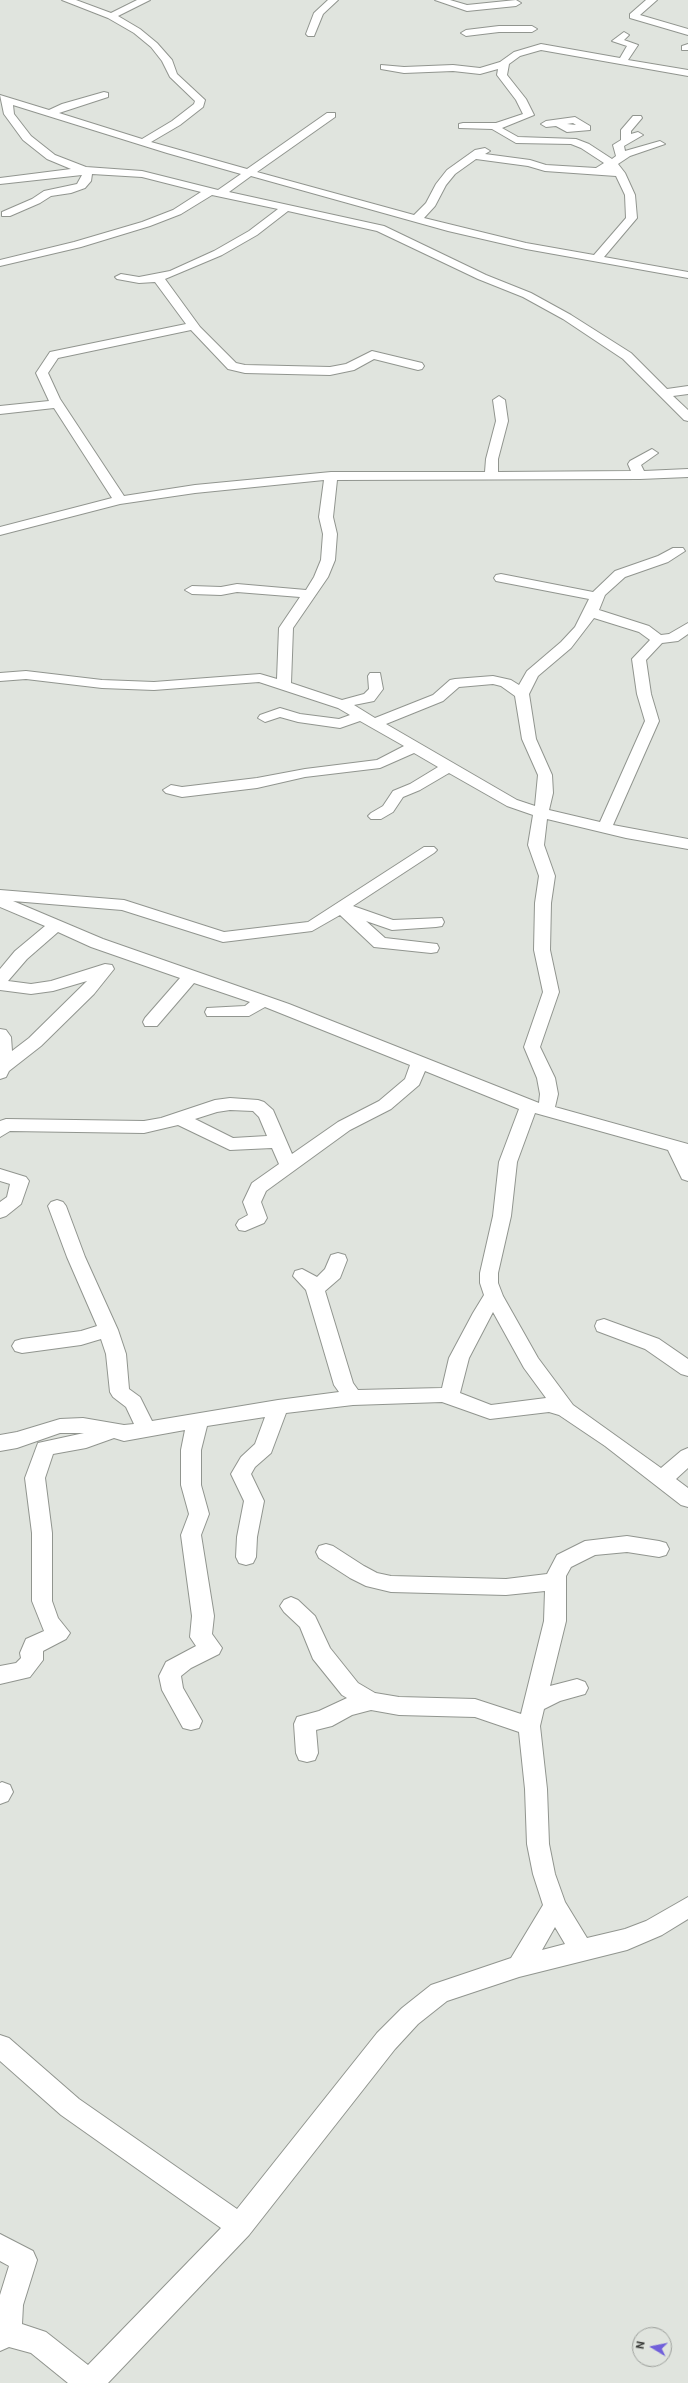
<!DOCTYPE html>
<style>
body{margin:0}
#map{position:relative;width:688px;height:2383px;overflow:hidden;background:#e0e4de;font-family:Roboto,sans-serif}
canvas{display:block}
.north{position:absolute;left:632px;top:2327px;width:40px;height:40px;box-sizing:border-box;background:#e0e4de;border:1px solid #9da09c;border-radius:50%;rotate:280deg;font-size:11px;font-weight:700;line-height:16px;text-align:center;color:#393b38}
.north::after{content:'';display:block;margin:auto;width:14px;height:18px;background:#7160da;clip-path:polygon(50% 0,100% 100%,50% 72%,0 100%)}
</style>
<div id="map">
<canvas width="688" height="2383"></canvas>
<div class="north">N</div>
</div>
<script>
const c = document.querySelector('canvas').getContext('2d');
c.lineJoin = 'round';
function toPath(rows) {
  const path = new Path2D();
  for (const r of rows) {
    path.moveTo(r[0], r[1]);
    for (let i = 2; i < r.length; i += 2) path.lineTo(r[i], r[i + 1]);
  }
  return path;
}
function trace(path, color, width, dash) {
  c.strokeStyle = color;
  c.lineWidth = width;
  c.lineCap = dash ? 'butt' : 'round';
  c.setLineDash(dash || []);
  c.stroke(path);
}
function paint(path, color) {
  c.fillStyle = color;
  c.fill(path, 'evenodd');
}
const minor = toPath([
 [62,0,76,0,111,13,137,0,150,0,118,16,140,29,157,43,172,60,177,74,205,100,203,107,180,125,151,142,247,169,327,113,335,113,335,117,257,172,414,215,426,203,436,184,447,170,475,150,485,148,490,151,485,154,530,160,546,165,596,168,604,163,581,148,571,144,516,143,492,129,459,128,459,124,463,123,496,123,523,114,516,100,497,75,498,69,480,74,453,71,404,73,381,69,381,65,404,67,453,65,480,68,500,62,514,52,541,44,620,58,627,46,612,41,624,32,629,35,624,40,638,45,628,60,688,70,688,76,541,50,520,56,509,64,507,75,526,99,534,115,502,128,518,137,576,139,589,144,612,159,616,156,613,145,621,140,621,130,633,116,641,116,642,118,631,131,631,134,638,132,643,135,624,146,625,151,660,141,665,144,630,156,618,164,625,173,635,195,637,218,604,257,688,272,688,278,526,249,448,231,251,176,229,192,384,226,486,275,531,293,571,315,631,353,667,389,688,386,688,394,673,396,688,410,688,421,684,420,623,359,563,319,523,297,478,279,377,231,288,211,257,235,222,255,165,279,200,327,236,363,245,365,330,367,346,364,372,351,422,363,424,366,422,369,418,370,374,359,354,370,330,375,245,373,228,369,191,330,58,358,48,373,60,399,124,496,195,485,331,472,485,472,486,459,496,421,493,400,499,396,505,400,508,421,498,459,498,472,631,471,628,464,630,461,652,449,658,453,641,465,644,471,688,469,688,477,640,479,337,480,333,517,337,534,335,560,328,577,293,628,291,683,342,700,364,694,369,689,368,676,370,673,380,673,383,689,374,701,354,705,375,718,433,695,450,680,455,679,493,676,511,680,519,685,527,671,561,642,575,627,589,599,496,581,494,578,496,575,501,574,593,592,615,571,658,556,673,548,683,548,685,551,668,562,625,577,605,595,599,610,649,626,661,635,669,634,688,623,688,634,678,641,662,643,646,660,651,694,659,721,613,825,688,839,688,849,626,838,547,819,544,845,555,876,551,903,550,950,559,992,540,1047,555,1078,558,1094,555,1107,688,1144,688,1181,682,1179,668,1150,535,1113,517,1162,511,1216,498,1273,498,1283,503,1296,538,1358,573,1405,661,1468,681,1451,688,1448,688,1468,676,1479,688,1488,688,1507,681,1505,605,1446,559,1415,549,1412,490,1419,442,1402,353,1405,286,1413,271,1453,255,1467,251,1474,264,1501,257,1537,256,1557,253,1563,246,1565,239,1563,236,1557,237,1537,244,1501,231,1474,241,1457,255,1444,265,1417,207,1426,201,1450,201,1485,209,1514,201,1535,214,1616,212,1634,222,1648,219,1654,191,1668,181,1676,183,1688,202,1721,199,1728,191,1730,183,1728,162,1690,159,1676,166,1662,196,1646,190,1637,192,1616,181,1535,189,1514,181,1485,181,1450,185,1430,124,1441,114,1438,86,1448,53,1454,45,1478,52,1533,52,1601,58,1618,70,1633,66,1639,43,1651,43,1660,30,1677,0,1684,0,1666,16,1663,21,1658,20,1653,26,1639,44,1631,32,1601,32,1533,25,1478,38,1443,84,1433,60,1433,17,1448,0,1451,0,1435,17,1432,60,1419,83,1418,124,1425,134,1424,126,1407,113,1397,110,1392,106,1354,101,1339,81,1345,22,1353,15,1351,12,1346,15,1341,22,1339,81,1331,97,1326,67,1257,48,1206,51,1202,57,1200,63,1202,66,1206,85,1257,118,1330,126,1354,129,1389,140,1397,152,1421,278,1400,339,1392,334,1385,306,1290,293,1276,295,1271,302,1269,317,1277,325,1269,331,1255,338,1253,345,1255,347,1260,340,1278,325,1291,353,1383,358,1390,442,1388,449,1358,473,1313,484,1295,480,1283,480,1273,493,1216,499,1162,519,1109,425,1071,419,1085,391,1109,350,1130,266,1191,261,1202,267,1218,264,1223,245,1231,239,1230,236,1225,239,1220,248,1215,243,1202,252,1183,279,1164,272,1148,230,1150,178,1125,144,1133,10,1131,0,1137,0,1121,6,1119,144,1121,161,1118,215,1100,230,1098,258,1100,264,1102,273,1110,292,1154,338,1122,379,1101,405,1079,410,1065,265,1007,249,1016,207,1016,205,1012,207,1008,245,1006,250,1002,194,983,157,1026,145,1026,143,1022,145,1018,180,978,91,947,58,932,27,959,8,981,31,984,51,981,105,964,112,965,114,969,94,994,41,1046,9,1071,6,1077,0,1079,0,1029,6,1030,11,1037,12,1051,29,1038,87,981,53,991,31,994,0,990,0,969,15,951,45,926,0,907,0,890,124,900,224,932,308,922,424,847,434,847,437,850,434,853,353,906,393,920,442,918,444,922,442,926,436,927,392,930,366,921,385,938,437,944,439,948,437,952,431,953,374,947,340,915,312,931,223,942,122,910,13,901,103,939,289,1004,539,1103,540,1094,537,1078,524,1047,543,992,534,950,535,903,539,876,528,845,533,815,507,806,449,773,420,790,403,797,393,812,381,819,371,819,368,816,371,813,383,806,393,791,410,784,438,767,414,753,380,768,305,777,257,788,182,797,166,793,163,790,171,785,182,787,257,778,305,769,377,760,404,746,360,721,340,728,298,722,280,717,265,722,258,718,260,715,280,708,300,714,339,719,350,715,338,708,259,682,154,690,102,688,26,679,0,681,0,673,26,671,102,680,154,682,260,674,277,679,279,628,300,597,237,592,221,595,192,594,185,590,192,586,221,587,237,584,306,590,314,577,321,560,323,534,319,517,324,480,195,493,120,504,0,535,0,527,112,498,54,408,0,414,0,406,49,401,36,373,50,352,186,324,155,282,139,283,117,279,115,277,121,274,139,277,170,271,214,251,249,231,278,209,212,195,181,214,150,226,81,247,0,266,0,260,74,242,142,222,173,210,201,192,142,177,92,174,91,181,85,188,71,193,51,196,40,203,10,216,2,216,2,212,32,199,44,191,77,184,82,175,0,184,0,178,71,169,47,159,23,140,4,114,0,95,49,110,62,104,104,92,108,93,108,97,59,113,142,139,172,121,194,104,195,101,170,77,162,61,151,47,134,33,108,18,62,0],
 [13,105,167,153,241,174,218,190,142,171,86,167,55,155,31,136,14,114,13,105],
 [476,159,528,166,545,171,616,176,625,195,626,218,594,255,526,243,424,218,435,206,446,185,455,174,476,159],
 [594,618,639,632,650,640,632,659,637,694,645,721,600,822,549,810,553,793,552,775,536,739,529,694,538,676,571,648,594,618],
 [493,684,501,686,515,696,522,739,538,775,535,806,517,800,386,724,443,701,459,687,493,684],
 [230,1110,253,1111,259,1117,267,1136,233,1138,195,1119,217,1112,230,1110],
 [493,1312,524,1368,546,1398,491,1405,460,1393,469,1358,493,1312],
 [328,0,338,0,323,14,314,36,308,36,306,34,314,13,328,0],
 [435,0,450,0,467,5,516,0,521,3,516,6,467,11,435,0],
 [646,0,657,0,640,15,688,29,688,35,630,18,630,14,646,0],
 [499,26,532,26,537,29,532,32,499,32,466,36,461,33,466,30,499,26],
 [688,44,688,50,682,50,682,46,688,44],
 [575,117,590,126,590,130,567,132,556,126,546,127,541,124,546,121,575,117],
 [573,123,576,125,567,124,573,123],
 [0,1169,26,1177,29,1181,21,1204,6,1216,0,1218,0,1202,7,1197,10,1184,0,1181,0,1169],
 [604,1319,659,1339,688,1359,688,1376,681,1374,645,1349,597,1331,595,1326,597,1321,604,1319],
 [627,1536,659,1541,666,1543,669,1549,666,1555,659,1557,627,1552,595,1555,571,1567,566,1576,566,1621,550,1686,577,1679,585,1682,588,1688,585,1694,560,1701,544,1709,540,1726,547,1789,549,1844,555,1874,565,1902,587,1938,625,1929,646,1921,688,1897,688,1919,662,1935,627,1950,519,1977,447,2001,418,2024,395,2049,249,2235,108,2383,68,2383,31,2353,9,2347,0,2351,0,2295,9,2266,0,2261,0,2234,33,2251,37,2260,23,2305,22,2324,46,2332,88,2365,221,2228,61,2115,0,2061,0,2035,9,2038,79,2099,237,2209,377,2033,402,2008,431,1985,511,1958,543,1905,533,1874,527,1844,525,1789,519,1732,475,1717,399,1715,371,1710,352,1715,332,1726,316,1730,318,1753,315,1760,307,1762,299,1760,296,1753,294,1724,297,1717,319,1711,347,1698,342,1695,313,1659,300,1627,284,1612,280,1606,284,1600,291,1597,298,1600,315,1616,330,1648,358,1683,375,1693,399,1697,475,1699,521,1714,544,1621,545,1591,506,1595,391,1592,366,1586,350,1578,319,1558,316,1552,319,1546,326,1544,333,1546,364,1566,377,1573,391,1576,506,1579,547,1574,557,1555,585,1541,627,1536],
 [555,1927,565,1944,542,1950,555,1927],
 [2,1782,10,1785,13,1792,8,1801,0,1804,0,1783,2,1782]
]);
trace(minor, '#91958f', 2);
paint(minor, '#fff');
</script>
